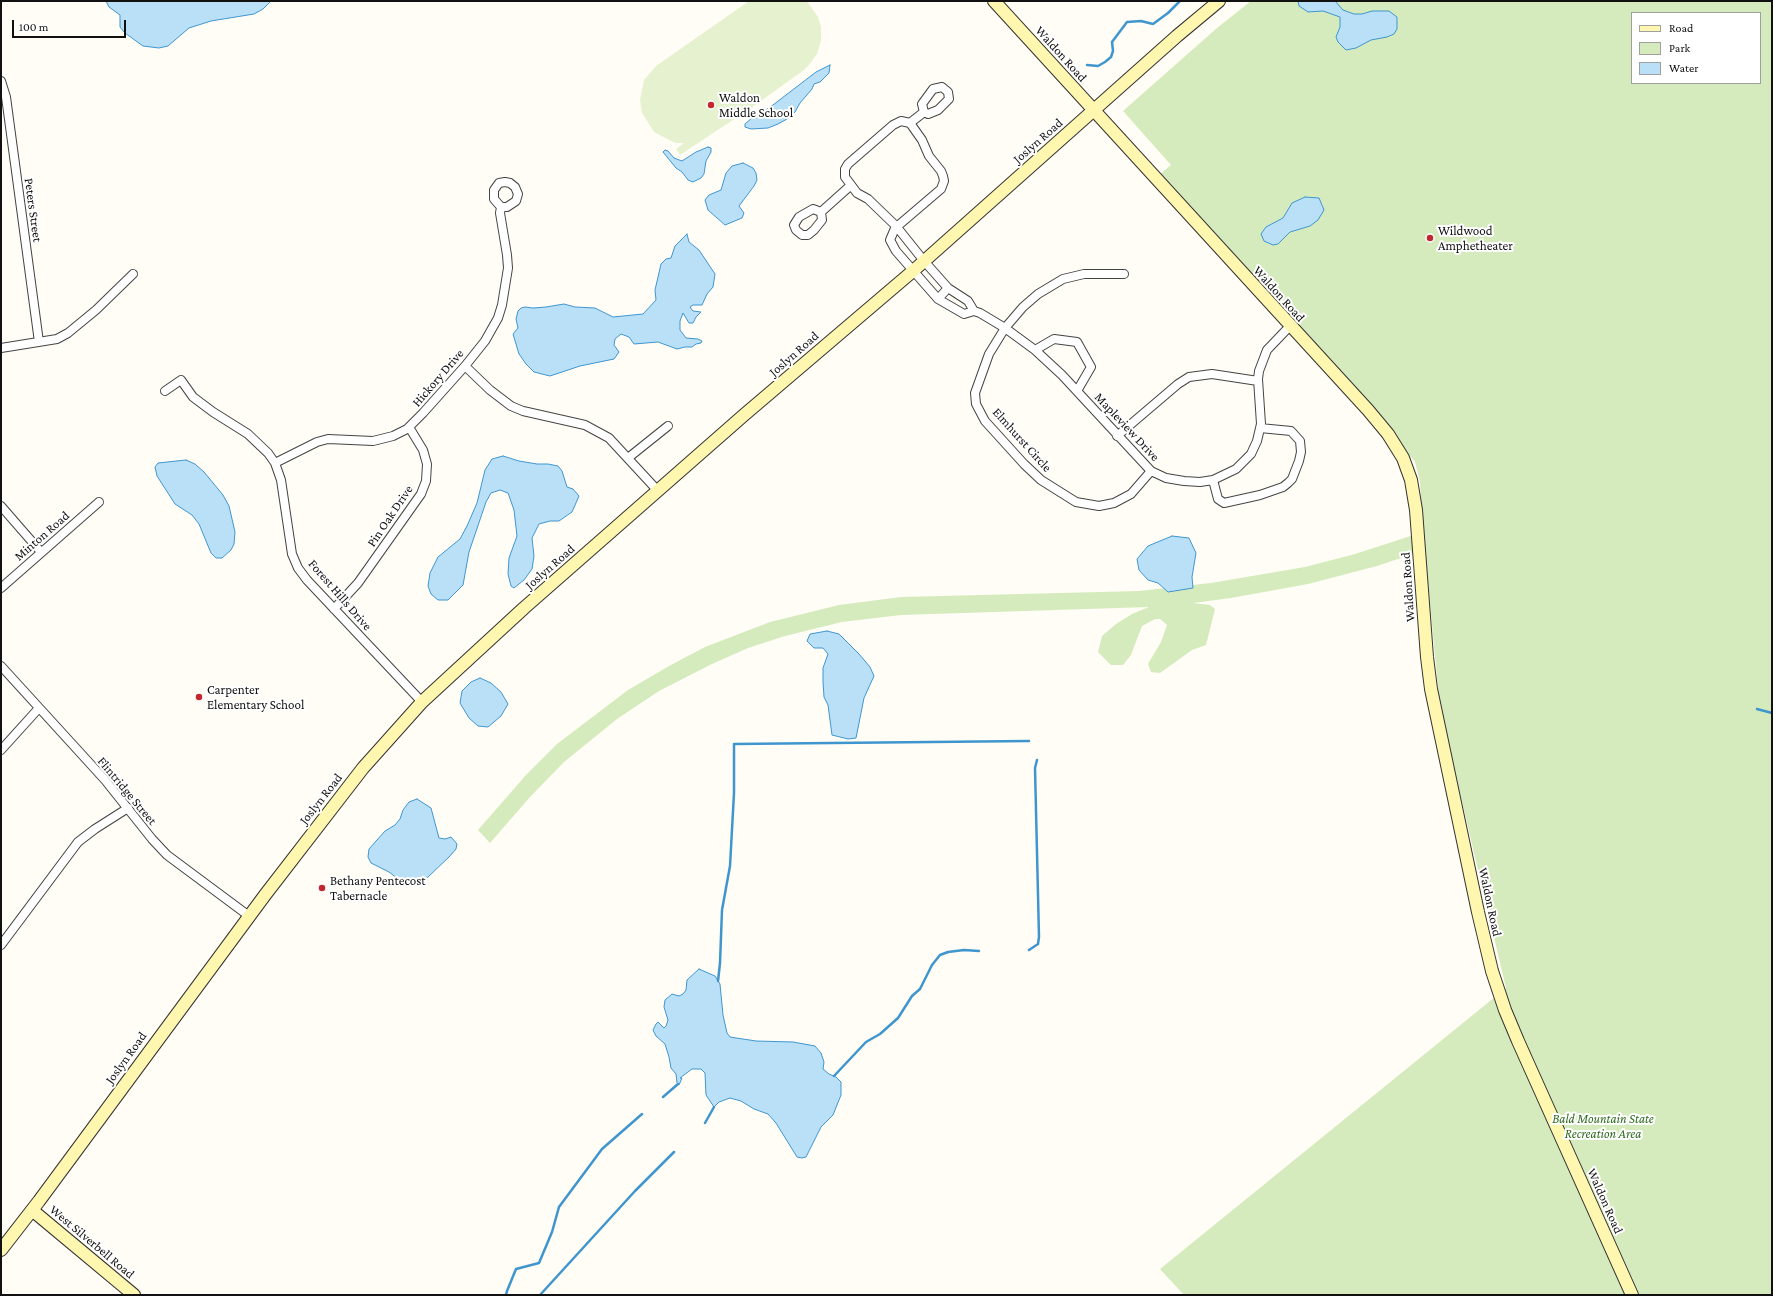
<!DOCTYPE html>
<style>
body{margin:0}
#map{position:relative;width:1773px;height:1296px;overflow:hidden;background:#fffdf5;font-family:"Crimson Pro",serif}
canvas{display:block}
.frame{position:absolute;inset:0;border:2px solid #111;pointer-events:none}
.legend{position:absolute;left:1631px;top:12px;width:130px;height:72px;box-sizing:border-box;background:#fff;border:1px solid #a0a0a0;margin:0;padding:5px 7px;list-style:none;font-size:12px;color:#111}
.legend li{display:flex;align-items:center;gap:8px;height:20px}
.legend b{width:20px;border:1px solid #a0a0a0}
.scale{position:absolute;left:12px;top:20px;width:114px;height:18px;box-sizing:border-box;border:2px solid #111;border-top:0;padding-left:5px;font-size:12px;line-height:14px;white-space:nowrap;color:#111;-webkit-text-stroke:3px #fff;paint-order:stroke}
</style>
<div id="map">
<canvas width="1773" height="1296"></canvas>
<div class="frame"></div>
<ul class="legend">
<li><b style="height:5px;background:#fff6b0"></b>Road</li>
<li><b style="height:11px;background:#d5ebbd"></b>Park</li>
<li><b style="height:11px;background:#b9e0f7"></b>Water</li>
</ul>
<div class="scale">100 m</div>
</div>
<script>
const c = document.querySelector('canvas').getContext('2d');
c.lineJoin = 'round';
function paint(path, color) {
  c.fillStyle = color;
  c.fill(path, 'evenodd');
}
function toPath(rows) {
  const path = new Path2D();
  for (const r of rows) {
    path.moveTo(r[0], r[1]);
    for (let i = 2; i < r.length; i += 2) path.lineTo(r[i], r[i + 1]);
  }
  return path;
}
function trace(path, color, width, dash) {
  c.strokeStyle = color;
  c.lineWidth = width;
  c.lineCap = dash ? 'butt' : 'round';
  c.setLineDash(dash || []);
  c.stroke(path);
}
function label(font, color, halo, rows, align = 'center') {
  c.font = font + ' "Crimson Pro",serif';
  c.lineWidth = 4;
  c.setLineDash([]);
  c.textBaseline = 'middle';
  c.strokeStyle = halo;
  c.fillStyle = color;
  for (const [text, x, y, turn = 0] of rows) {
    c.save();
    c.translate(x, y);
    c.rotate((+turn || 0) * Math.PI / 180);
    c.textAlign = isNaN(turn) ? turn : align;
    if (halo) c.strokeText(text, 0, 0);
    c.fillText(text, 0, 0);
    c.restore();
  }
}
const green = toPath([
 [1251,1,1772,1,1772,1295,1184,1295,1160,1269,1506,988,1440,709,1425,550,1377,566,1308,584,1231,598,1193,603,1210,605,1215,609,1206,645,1192,650,1160,673,1151,672,1148,664,1161,642,1167,625,1160,619,1155,619,1142,626,1131,655,1123,665,1111,665,1098,652,1102,636,1116,624,1132,614,1149,607,901,615,842,622,785,636,748,648,712,664,659,691,617,719,564,762,530,797,490,843,478,830,526,775,557,744,628,690,669,666,705,647,770,622,839,605,901,597,1139,591,1211,583,1305,567,1355,554,1423,532,1420,482,1415,462,1370,407,1159,175,1171,165,1123,111,1217,28],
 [1632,13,1760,13,1760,83,1632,83]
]);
const pitch = toPath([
 [749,1,807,1,818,17,821,27,821,41,817,54,809,65,804,70,751,108,680,155,676,149,684,143,675,143,654,132,642,113,640,100,644,80,656,66]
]);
const water = toPath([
 [106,1,271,1,263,9,254,14,211,21,189,28,168,46,159,48,143,46,125,33,120,27,120,15,109,7,106,1],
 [1298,1,1335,1,1343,10,1354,14,1362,14,1372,11,1389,11,1397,17,1397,29,1394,34,1387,37,1371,40,1356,48,1346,50,1338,42,1336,37,1340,27,1340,17,1323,11,1308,12,1299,6,1298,1],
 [830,65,829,73,820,82,814,84,812,89,800,103,795,112,787,119,778,124,768,128,751,129,745,127,745,124,753,117,769,108,816,72,830,65],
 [708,147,711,148,711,152,706,161,704,174,701,178,693,182,688,180,682,172,676,168,663,152,665,150,668,151,674,158,682,161,696,152,708,147],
 [743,163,753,168,756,173,757,180,754,186,739,206,744,213,742,218,725,225,708,210,705,200,709,195,721,190,726,173,732,166,743,163],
 [1305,197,1319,198,1324,210,1318,220,1310,226,1290,232,1278,244,1273,245,1264,241,1261,234,1266,227,1283,218,1292,203,1305,197],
 [687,234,689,242,699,250,715,274,713,287,707,294,702,305,693,305,690,307,693,311,701,312,696,317,693,323,689,323,683,313,680,321,680,330,686,338,698,339,702,341,701,343,696,344,692,347,685,347,677,349,658,342,634,344,629,337,621,334,615,339,614,345,619,352,614,359,580,366,550,376,534,372,526,364,519,354,513,334,518,328,516,319,518,311,521,308,525,307,533,308,546,307,564,304,575,307,595,308,613,317,643,314,656,300,655,290,661,264,666,259,671,258,675,246,687,234],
 [503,456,519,461,537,464,548,464,558,466,562,471,567,487,573,489,579,496,572,512,559,521,550,521,539,524,532,538,534,556,532,569,524,580,514,588,511,586,508,574,509,558,517,536,514,510,508,493,500,490,491,493,486,502,469,552,463,585,448,600,438,600,431,594,428,586,430,573,438,557,460,539,467,526,477,503,485,470,492,459,503,456],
 [186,460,195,464,204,472,223,495,229,506,235,532,234,544,231,550,222,558,216,558,211,553,199,524,192,515,175,504,157,476,155,467,158,463,186,460],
 [1172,536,1189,538,1196,553,1192,577,1193,588,1168,592,1158,583,1148,580,1139,570,1137,559,1148,546,1172,536],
 [827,631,839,634,859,654,870,667,874,676,864,698,856,738,848,739,832,735,828,705,824,697,823,682,823,668,828,654,823,648,814,648,807,641,810,634,827,631],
 [480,678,491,683,501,692,508,704,501,716,488,727,478,726,469,718,460,703,462,691,471,682,480,678],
 [417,799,431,808,439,838,445,839,451,837,457,844,456,849,449,857,428,877,416,885,406,885,389,872,371,863,368,857,369,849,385,831,395,825,400,819,403,810,409,802,417,799],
 [699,969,715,976,720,984,723,1015,727,1033,730,1037,756,1041,793,1042,815,1046,821,1053,824,1062,823,1069,829,1074,836,1077,841,1082,841,1095,833,1115,821,1127,806,1157,802,1158,797,1157,776,1123,768,1114,754,1109,741,1101,730,1098,719,1102,714,1107,706,1095,705,1073,701,1069,692,1069,680,1078,682,1078,679,1085,677,1083,676,1074,671,1068,669,1057,665,1044,656,1036,653,1030,656,1024,658,1022,664,1028,666,1026,668,1020,664,1007,665,1000,672,994,679,996,683,994,686,990,687,980,699,969]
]);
const stream = toPath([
 [1087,65,1098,66,1105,62,1111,57,1113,51,1112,42,1127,22,1141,21,1153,24,1168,13,1180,1],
 [1757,709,1772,713],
 [1029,950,1038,944,1039,937,1035,768,1037,760],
 [718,981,720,963,722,910,730,866,734,793,734,744,1029,741],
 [834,1076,866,1042,880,1034,898,1018,912,996,920,989,932,965,940,955,948,952,964,950,979,951],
 [663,1097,678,1084],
 [705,1123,714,1107],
 [506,1295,507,1291,516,1269,539,1263,552,1232,559,1207,602,1149,642,1114],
 [540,1295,635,1191,674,1152]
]);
const street = toPath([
 [1,81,6,97,39,342],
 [924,112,922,104,933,89,942,87,948,92,949,99,938,110,928,114,924,112,910,123,901,121,893,125,848,164,845,169,845,177,857,193,868,199,896,226,924,261,948,288,968,301,974,311],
 [821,212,822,220,814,230,808,235,802,235,796,230,794,225,799,217,813,209,821,212,850,186],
 [896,226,890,240,896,251,938,299,964,314,974,311,980,313,1005,328,1035,350,1062,375,1151,471,1166,478,1184,481,1200,482,1213,480,1236,469,1251,454,1257,441,1261,424,1258,379,1259,371,1267,350,1290,326],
 [896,226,900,224,941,189,944,181,943,176,941,171,929,156,922,140,910,123],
 [1124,274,1084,274,1063,279,1038,294,1023,307,1005,328,989,354,975,393,976,404,985,421,1024,464,1041,480,1076,502,1099,506,1114,503,1131,494,1151,471],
 [938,299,948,288],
 [1,348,57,339,68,333,96,310,133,274],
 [1035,350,1054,339,1077,342,1091,367,1077,391],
 [465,366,490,390,511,406,523,411,585,425,609,438,658,491],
 [165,391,181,380,193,397,213,412,248,434,268,453,275,463,281,480,292,554,298,568,307,580,422,702],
 [1117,436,1178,384,1189,377,1212,374,1258,381],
 [628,458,668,426],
 [275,463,317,442,328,439,373,441,393,436,407,429,423,413,465,366,485,341,498,318,502,305,508,268,507,255,500,213,501,207,507,207,516,201,518,194,515,187,510,183,505,182,499,183,494,190,494,199,501,207],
 [1213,480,1218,499,1224,503,1260,495,1283,487,1288,483,1292,479,1299,461,1301,452,1300,441,1291,431,1260,428],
 [1,506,41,552],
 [1,588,99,502],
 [334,609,358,583,421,494,426,481,427,464,423,450,409,427],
 [1,666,105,780,152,839,167,855,249,916],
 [1,750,39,708],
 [1,945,78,842,95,829,128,808]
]);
const secondary = toPath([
 [994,1,1368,410,1388,434,1403,458,1411,480,1416,510,1427,657,1431,689,1478,912,1492,971,1505,1010,1518,1041,1632,1295],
 [32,1210,134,1295],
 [1,1250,39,1201,265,895,363,768,422,702,524,608,744,415,913,271,1177,36,1219,1]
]);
const markers = [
 [711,105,4,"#c4262e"],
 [1430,238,4,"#c4262e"],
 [199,697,4,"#c4262e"],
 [322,888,4,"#c4262e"]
];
const streetNames = [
 ["Waldon Road",1061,54,48],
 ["Joslyn Road",1038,141,-41],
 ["Peters Street",33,210,82],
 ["Waldon Road",1279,294,48],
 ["Joslyn Road",794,354,-41],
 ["Hickory Drive",438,378,-49],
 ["Mapleview Drive",1127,427,47],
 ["Elmhurst Circle",1022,440,48],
 ["Pin Oak Drive",390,516,-56],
 ["Minton Road",42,536,-41],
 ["Joslyn Road",550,567,-41],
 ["Waldon Road",1408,587,-94],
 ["Forest Hills Drive",340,595,49],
 ["Flintridge Street",127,791,50],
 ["Joslyn Road",321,799,-52],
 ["Waldon Road",1490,902,78],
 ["Joslyn Road",126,1058,-54],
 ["Waldon Road",1605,1201,66],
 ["West Silverbell Road",92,1242,40]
];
const poiNames = [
 ["Waldon",719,98],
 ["Middle School",719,113],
 ["Wildwood",1438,231],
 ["Amphetheater",1438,246],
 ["Carpenter",207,690],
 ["Elementary School",207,705],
 ["Bethany Pentecost",330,881],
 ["Tabernacle",330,896]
];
const parkNames = [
 ["Bald Mountain State",1603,1119],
 ["Recreation Area",1603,1134]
];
paint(green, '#d5ebbd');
paint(pitch, '#e6f2cf');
paint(water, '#b9e0f7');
trace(water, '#3f96cf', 1);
trace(stream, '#3f96cf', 2.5);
trace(street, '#444', 10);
trace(secondary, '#333', 14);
trace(street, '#fff', 8);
trace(secondary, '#fff6b0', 12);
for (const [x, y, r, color] of markers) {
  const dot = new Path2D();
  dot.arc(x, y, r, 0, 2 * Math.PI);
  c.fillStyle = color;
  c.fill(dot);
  trace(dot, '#fff', 1.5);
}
label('13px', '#111', '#fff', streetNames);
label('13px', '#111', '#fff', poiNames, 'left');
label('italic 13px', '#2f6b1f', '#fff', parkNames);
</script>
